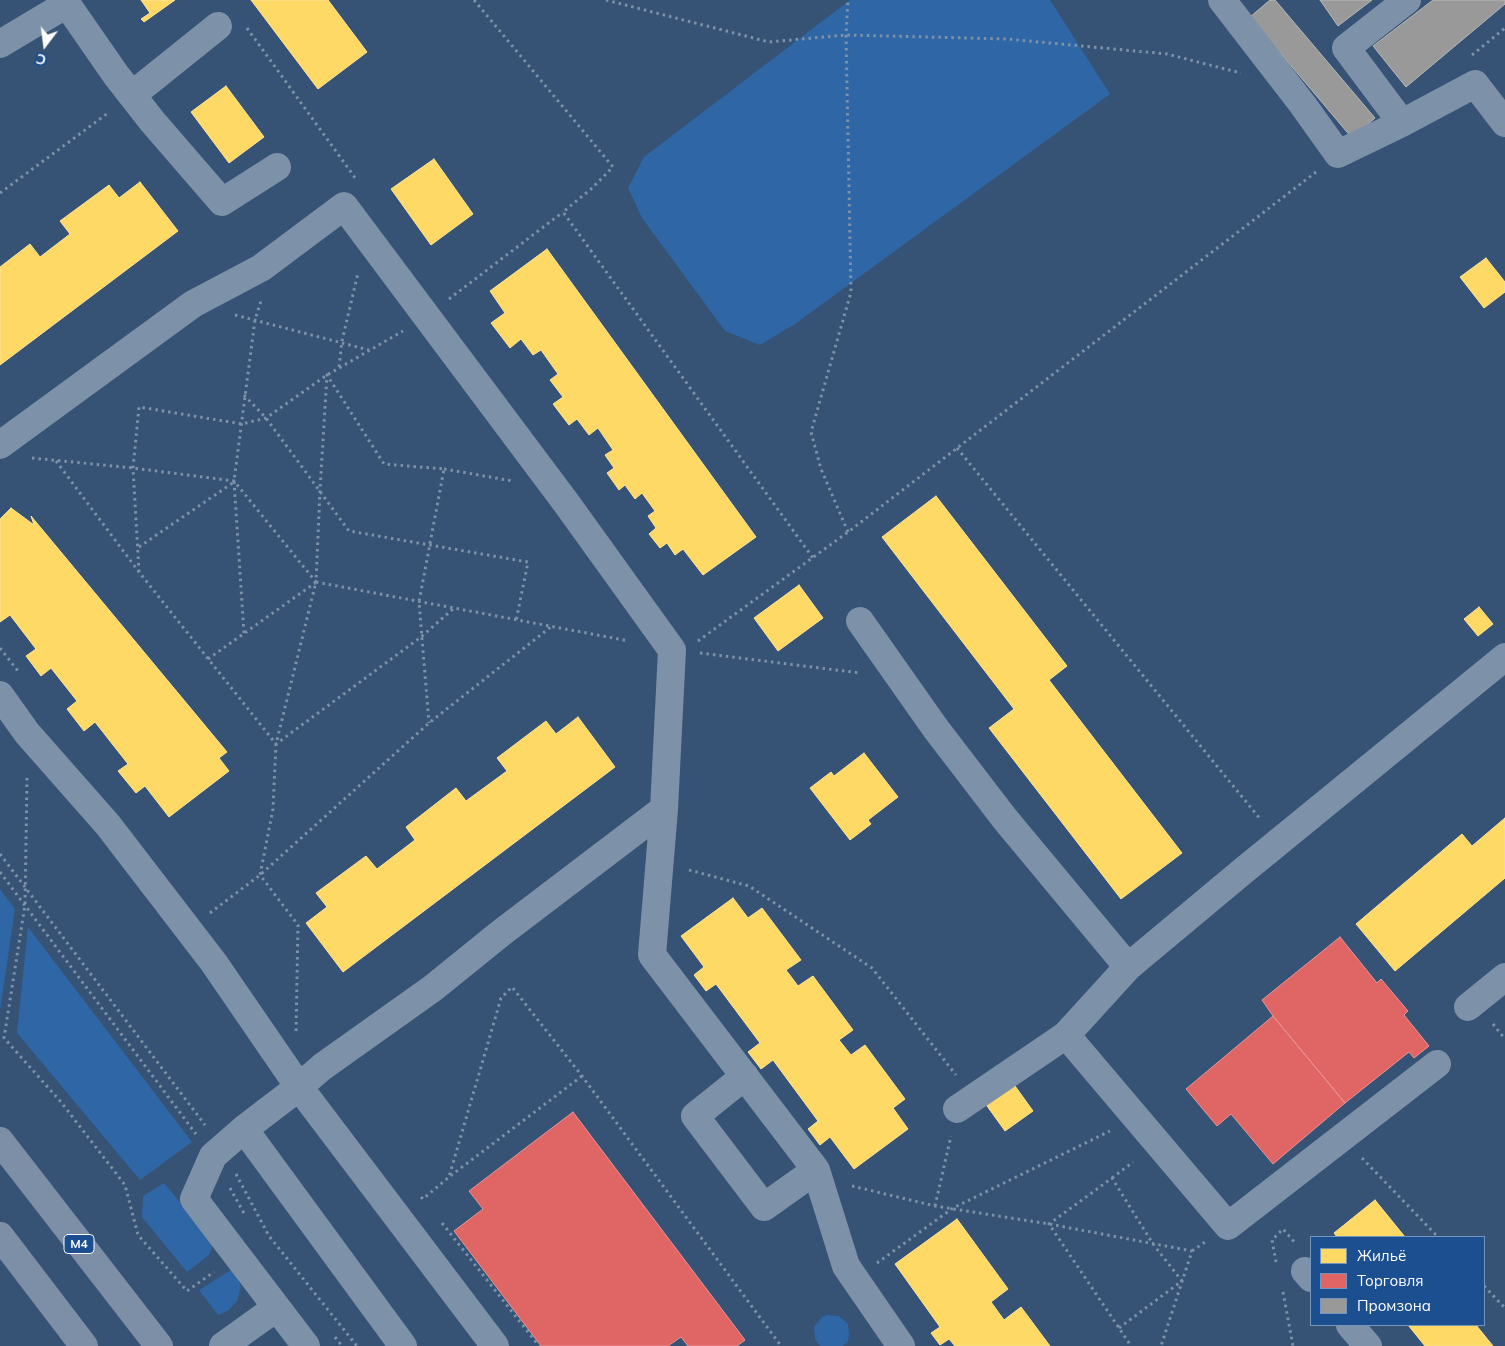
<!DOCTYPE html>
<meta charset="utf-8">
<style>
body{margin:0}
#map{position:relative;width:1505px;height:1346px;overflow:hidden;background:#365274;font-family:Mulish,sans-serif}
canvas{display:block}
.legend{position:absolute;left:1310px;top:1236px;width:175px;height:90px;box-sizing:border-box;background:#1b4f8f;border:1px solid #7695bc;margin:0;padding:6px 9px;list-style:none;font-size:15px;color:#fff}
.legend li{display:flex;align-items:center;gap:10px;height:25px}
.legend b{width:25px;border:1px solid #7695bc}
.north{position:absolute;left:20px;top:20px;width:50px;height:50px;-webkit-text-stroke:4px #1b4f8f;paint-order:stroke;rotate:195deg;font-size:14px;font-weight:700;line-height:20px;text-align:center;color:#fff}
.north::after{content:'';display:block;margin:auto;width:18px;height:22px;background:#fff;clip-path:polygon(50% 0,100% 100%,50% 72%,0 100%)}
</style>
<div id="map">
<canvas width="1505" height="1346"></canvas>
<ul class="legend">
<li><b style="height:14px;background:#ffd966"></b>Жильё</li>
<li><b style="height:14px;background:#e06666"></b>Торговля</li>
<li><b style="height:14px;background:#999"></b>Промзона</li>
</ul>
<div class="north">С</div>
</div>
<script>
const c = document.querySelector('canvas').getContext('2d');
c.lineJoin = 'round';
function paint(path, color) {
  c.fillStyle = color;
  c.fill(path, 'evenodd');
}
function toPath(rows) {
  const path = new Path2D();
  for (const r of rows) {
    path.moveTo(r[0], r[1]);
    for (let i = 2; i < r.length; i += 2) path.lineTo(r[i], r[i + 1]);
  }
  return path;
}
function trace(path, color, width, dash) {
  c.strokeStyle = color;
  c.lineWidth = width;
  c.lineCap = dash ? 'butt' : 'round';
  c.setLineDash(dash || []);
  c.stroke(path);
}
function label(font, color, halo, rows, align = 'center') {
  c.font = font + ' Mulish,sans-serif';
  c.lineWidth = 5;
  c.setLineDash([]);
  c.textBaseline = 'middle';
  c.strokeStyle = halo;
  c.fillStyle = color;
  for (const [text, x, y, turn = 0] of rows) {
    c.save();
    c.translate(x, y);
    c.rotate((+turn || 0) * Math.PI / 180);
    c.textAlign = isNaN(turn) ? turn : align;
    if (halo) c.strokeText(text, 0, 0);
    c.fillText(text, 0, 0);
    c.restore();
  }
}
const green = toPath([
 [850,0,1050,0,1110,94,795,324,760,345,725,331,642,218,628,188,644,157],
 [0,889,15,909,0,1011],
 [28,927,192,1142,140,1180,17,1033],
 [164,1183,214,1243,209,1255,187,1272,142,1217,143,1196],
 [231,1270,237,1277,241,1287,237,1301,229,1310,218,1315,199,1290],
 [827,1315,839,1316,848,1324,849,1335,848,1341,843,1346,820,1346,815,1339,814,1327,822,1317]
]);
const homes = toPath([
 [141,0,175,0,144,22,141,19,150,13,141,0],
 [251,0,328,0,367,52,318,89,251,0],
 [226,86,264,137,229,163,191,112,226,86],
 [434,159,473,214,431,245,391,189,434,159],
 [140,182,178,231,0,365,0,267,30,244,40,257,70,234,60,221,109,185,119,198,140,182],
 [547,249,756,537,703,575,683,549,675,555,667,543,660,548,649,534,656,528,648,516,655,511,642,493,635,499,625,485,619,490,607,473,614,468,605,455,613,450,598,428,589,435,577,419,569,425,553,404,563,397,550,380,558,374,541,350,533,355,521,339,510,348,491,323,505,313,490,291,547,249],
 [1486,258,1505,282,1505,292,1484,308,1460,277,1486,258],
 [936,496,1067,666,1049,680,1182,853,1121,899,989,728,1014,709,882,537,936,496],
 [11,508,34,525,31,516,227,752,219,758,229,771,169,817,145,786,136,793,118,771,128,764,95,722,84,731,67,709,77,701,51,668,41,676,26,656,36,649,10,615,0,622,0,519,11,508],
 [799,585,823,618,778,651,754,618,799,585],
 [1479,607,1493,624,1478,636,1464,619,1479,607],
 [578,717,615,767,343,972,306,923,327,907,316,893,366,856,377,869,415,840,406,827,456,788,466,801,507,771,497,758,546,721,556,734,578,717],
 [864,753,898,797,868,820,871,824,850,840,810,788,831,772,834,776,864,753],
 [1505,818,1505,878,1395,971,1356,924,1462,834,1472,846,1505,818],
 [733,898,748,918,762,908,801,960,786,970,798,986,813,976,853,1030,839,1040,851,1055,865,1045,905,1099,893,1108,908,1129,854,1169,830,1137,820,1145,808,1129,818,1121,773,1060,761,1069,748,1052,760,1043,716,984,706,991,694,975,704,967,681,936,733,898],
 [1010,1079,1033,1111,1005,1131,982,1099,1010,1079],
 [1375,1200,1405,1237,1337,1237,1334,1233,1375,1200],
 [957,1219,1008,1289,991,1302,1004,1320,1021,1307,1050,1346,955,1346,949,1339,940,1345,931,1333,940,1327,895,1264,957,1219],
 [1408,1325,1476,1325,1493,1346,1425,1346,1408,1325]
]);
const shops = toPath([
 [1340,937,1377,983,1381,979,1408,1011,1404,1015,1429,1046,1414,1058,1409,1052,1345,1103,1273,1016,1262,1000,1340,937],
 [1273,1016,1345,1103,1273,1164,1231,1114,1217,1126,1186,1089,1273,1016],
 [573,1112,745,1340,737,1346,688,1346,681,1337,668,1346,541,1346,454,1231,483,1209,469,1191,573,1112]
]);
const industry = toPath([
 [1270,0,1275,0,1375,118,1352,138,1250,17,1270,0],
 [1320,0,1372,0,1338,26,1320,0],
 [1433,0,1505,0,1505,4,1406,87,1373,46,1433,0]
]);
const path = toPath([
 [474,0,613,167,591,189,563,212,813,558],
 [606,0,769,42,846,35,1007,39,1167,54,1241,73],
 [247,28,356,179],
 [1472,55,1505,28],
 [0,193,108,113],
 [449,299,563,212],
 [235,315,369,350],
 [339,367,342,341,358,273],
 [244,395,266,418,349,531,528,562,516,621],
 [957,448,1261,820],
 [32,458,133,468,234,481,316,582,320,490,327,375,384,464,444,469,419,602,429,723],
 [56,461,139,572,276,744,421,637,453,609],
 [444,469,513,481],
 [848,532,821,469,811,432,851,292,846,35,848,0],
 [139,547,234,482],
 [139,572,133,468,139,407,242,424,266,418,327,375,403,331],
 [244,633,234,481,255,320,261,301],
 [698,641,848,532,1316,172],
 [0,648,18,671],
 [700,653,860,673],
 [208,659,315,583],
 [27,778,25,905,4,1038,61,1102,125,1185,138,1235,187,1291,214,1272],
 [0,854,205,1125],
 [689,870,749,886,872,968,956,1075],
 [0,872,196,1134],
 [210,913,260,875,429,723,552,626],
 [1493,1024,1505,1039],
 [296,1031,298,925,260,875,273,809,276,744,316,582,629,641],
 [582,1076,449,1177,501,998,512,987,582,1076,781,1346],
 [1362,1158,1438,1237],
 [236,1174,269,1236,357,1346],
 [1112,1178,1133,1162],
 [852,1186,935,1206,1049,1224,1192,1251,1161,1346],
 [230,1188,245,1215],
 [421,1197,423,1199,449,1177],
 [935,1206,951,1136],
 [442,1223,539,1346],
 [1192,1251,1205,1242],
 [1276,1262,1272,1240,1283,1229,1296,1244],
 [877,1263,953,1208,1110,1131],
 [1484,1286,1505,1308],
 [1283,1292,1293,1346],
 [1119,1328,1182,1281,1153,1244,1112,1178,1049,1224,1119,1328,1131,1346],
 [335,1337,342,1346]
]);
const minor = toPath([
 [64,0,116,75,152,121,222,202,277,167],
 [1222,0,1303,105,1338,154,1402,123],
 [1407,0,1346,48,1402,123,1475,84,1505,123],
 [0,44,67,4],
 [132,95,218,26],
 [0,445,193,304,261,268,344,206,567,504,672,650,664,809,652,955,816,1170,846,1266,901,1346],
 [860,621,936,729,1005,819,1128,967],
 [0,695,27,733,108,825,214,963,299,1087,495,1346],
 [1468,1007,1505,977],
 [1066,1035,1228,1226,1437,1064],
 [745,1076,695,1116,764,1207,816,1170],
 [957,1109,1066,1035,1128,967,1243,871,1505,657],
 [244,1129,403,1346],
 [1305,1271,1311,1278],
 [1350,1325,1368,1346],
 [223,1346,276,1308],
 [306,1346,194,1199,213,1156,244,1129,299,1087,322,1067,433,988,501,933,664,809]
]);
const major = toPath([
 [0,1141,159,1346],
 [0,1236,84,1346]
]);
const shields = [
 [79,1244,30]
];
const shieldNames = [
 ["М4",79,1244]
];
paint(green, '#2f66a5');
paint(homes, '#ffd966');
trace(homes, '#ffe494', 1);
paint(shops, '#e06666');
trace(shops, '#e99494', 1);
paint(industry, '#999');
trace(industry, '#b8b8b8', 1);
trace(path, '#7d92a8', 3, [2.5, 4]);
trace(minor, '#7d92a8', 28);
trace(major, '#7d8ea7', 28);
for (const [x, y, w] of shields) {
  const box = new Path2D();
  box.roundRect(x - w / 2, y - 9.5, w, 19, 4);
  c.fillStyle = '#1b4f8f';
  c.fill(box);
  trace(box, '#fff', 1);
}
label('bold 12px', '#fff', null, shieldNames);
</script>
